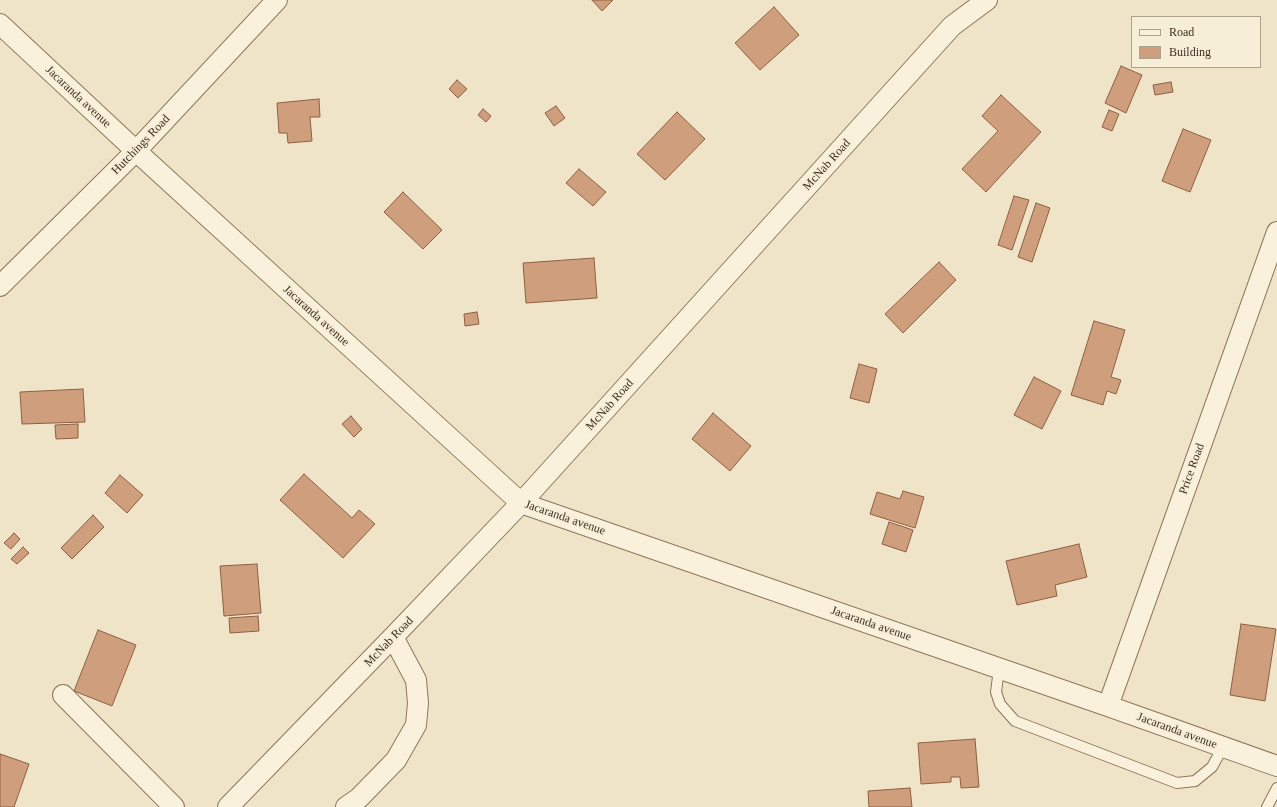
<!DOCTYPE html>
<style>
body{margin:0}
#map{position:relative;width:1277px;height:807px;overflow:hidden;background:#f0e4c8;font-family:Georgia,serif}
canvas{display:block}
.legend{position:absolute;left:1131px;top:16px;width:130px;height:52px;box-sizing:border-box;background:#f7eed8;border:1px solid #ada18e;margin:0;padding:5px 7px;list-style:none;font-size:12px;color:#3d2e20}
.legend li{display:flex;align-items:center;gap:8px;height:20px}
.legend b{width:20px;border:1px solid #ada18e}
</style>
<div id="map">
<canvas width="1277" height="807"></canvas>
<ul class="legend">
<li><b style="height:5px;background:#faf1dc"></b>Road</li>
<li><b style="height:11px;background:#cf9f7d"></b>Building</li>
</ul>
</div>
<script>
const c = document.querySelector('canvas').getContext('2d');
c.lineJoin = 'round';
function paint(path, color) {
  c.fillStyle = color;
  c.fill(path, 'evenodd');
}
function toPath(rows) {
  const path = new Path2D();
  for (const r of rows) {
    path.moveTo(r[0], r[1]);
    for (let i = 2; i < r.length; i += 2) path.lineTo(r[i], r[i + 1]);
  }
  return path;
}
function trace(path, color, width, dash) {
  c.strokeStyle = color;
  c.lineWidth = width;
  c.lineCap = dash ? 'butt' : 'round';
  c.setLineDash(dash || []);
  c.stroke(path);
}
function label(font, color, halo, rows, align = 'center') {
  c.font = font + ' Georgia,serif';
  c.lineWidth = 4;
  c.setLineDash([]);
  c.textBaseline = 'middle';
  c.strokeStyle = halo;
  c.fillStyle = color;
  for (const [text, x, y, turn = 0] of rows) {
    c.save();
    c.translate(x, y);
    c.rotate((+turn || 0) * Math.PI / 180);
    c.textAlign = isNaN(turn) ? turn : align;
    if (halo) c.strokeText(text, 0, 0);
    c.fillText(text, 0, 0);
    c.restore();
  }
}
const building = toPath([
 [592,0,613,0,602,11,592,0],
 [774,7,799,35,760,70,735,43,774,7],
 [1121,66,1142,75,1126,113,1105,103,1121,66],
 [457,80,467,89,458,98,449,89,457,80],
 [1171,82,1173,92,1155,95,1153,85,1171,82],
 [1001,95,1041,132,986,192,962,169,998,131,982,116,1001,95],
 [319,99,320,117,310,117,312,141,288,143,287,133,279,133,277,103,319,99],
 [556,106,565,118,554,126,545,113,556,106],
 [483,109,491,116,486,122,478,115,483,109],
 [1109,110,1119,114,1112,131,1102,127,1109,110],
 [677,112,705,139,665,180,637,154,677,112],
 [1183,129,1211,140,1190,192,1162,181,1183,129],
 [579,169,606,192,593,206,566,183,579,169],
 [403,192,442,230,423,249,384,212,403,192],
 [1014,196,1029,200,1012,250,998,245,1014,196],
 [1036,203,1050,208,1032,262,1018,257,1036,203],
 [594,258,597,298,526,303,523,263,594,258],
 [939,262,956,280,903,333,885,314,939,262],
 [477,312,479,324,465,326,464,314,477,312],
 [1094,321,1125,330,1111,377,1121,380,1116,394,1107,391,1103,405,1071,395,1094,321],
 [859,364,877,369,869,403,850,398,859,364],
 [1034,377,1061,391,1042,429,1014,415,1034,377],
 [83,389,85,422,22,424,20,392,83,389],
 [713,413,751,446,730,471,692,439,713,413],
 [351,416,362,429,354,437,342,424,351,416],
 [78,424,78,438,56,439,55,425,78,424],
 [304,474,352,518,359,510,375,524,343,558,280,500,304,474],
 [120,475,143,495,127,513,105,493,120,475],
 [903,491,924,497,915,528,870,514,877,492,900,499,903,491],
 [93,515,104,527,72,559,61,548,93,515],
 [889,522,913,530,906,552,882,544,889,522],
 [14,533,20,539,11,549,4,543,14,533],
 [1079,544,1087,577,1055,585,1057,596,1017,605,1006,561,1079,544],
 [23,547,29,553,17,564,11,559,23,547],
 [257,564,261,613,224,616,220,566,257,564],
 [258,616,259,631,230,633,229,618,258,616],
 [1241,624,1276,629,1265,701,1230,695,1241,624],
 [98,630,136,645,112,706,74,691,98,630],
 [975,739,979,787,961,788,960,777,951,777,951,782,921,784,918,743,975,739],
 [0,754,29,764,14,807,0,807,0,754],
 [910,788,912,807,869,807,868,791,910,788]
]);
const lane = toPath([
 [999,669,996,692,1000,704,1015,721,1177,783,1195,781,1212,767,1223,747],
 [1267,807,1277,788]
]);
const street = toPath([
 [0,24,136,151,521,503,1108,706,1277,766],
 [0,286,136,151,277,0],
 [63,695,174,807],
 [1108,706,1277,232],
 [228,807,393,637,521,503,952,26,987,0],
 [346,807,359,798,396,760,416,725,418,703,416,680,393,637]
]);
const streetNames = [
 ["Jacaranda avenue",78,97,43],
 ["Hutchings Road",141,145,-46],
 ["McNab Road",827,165,-48],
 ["Jacaranda avenue",316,316,42],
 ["McNab Road",610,405,-48],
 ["Price Road",1192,469,-70],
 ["Jacaranda avenue",565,518,19],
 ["Jacaranda avenue",871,624,19],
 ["McNab Road",389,642,-46],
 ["Jacaranda avenue",1177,731,20]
];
paint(building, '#cf9f7d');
trace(building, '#8d5f41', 1);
trace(lane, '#8d765c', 12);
trace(street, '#8d765c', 22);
trace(lane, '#faf1dc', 10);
trace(street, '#faf1dc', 20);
label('12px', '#3d2e20', '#f7eed8', streetNames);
</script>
